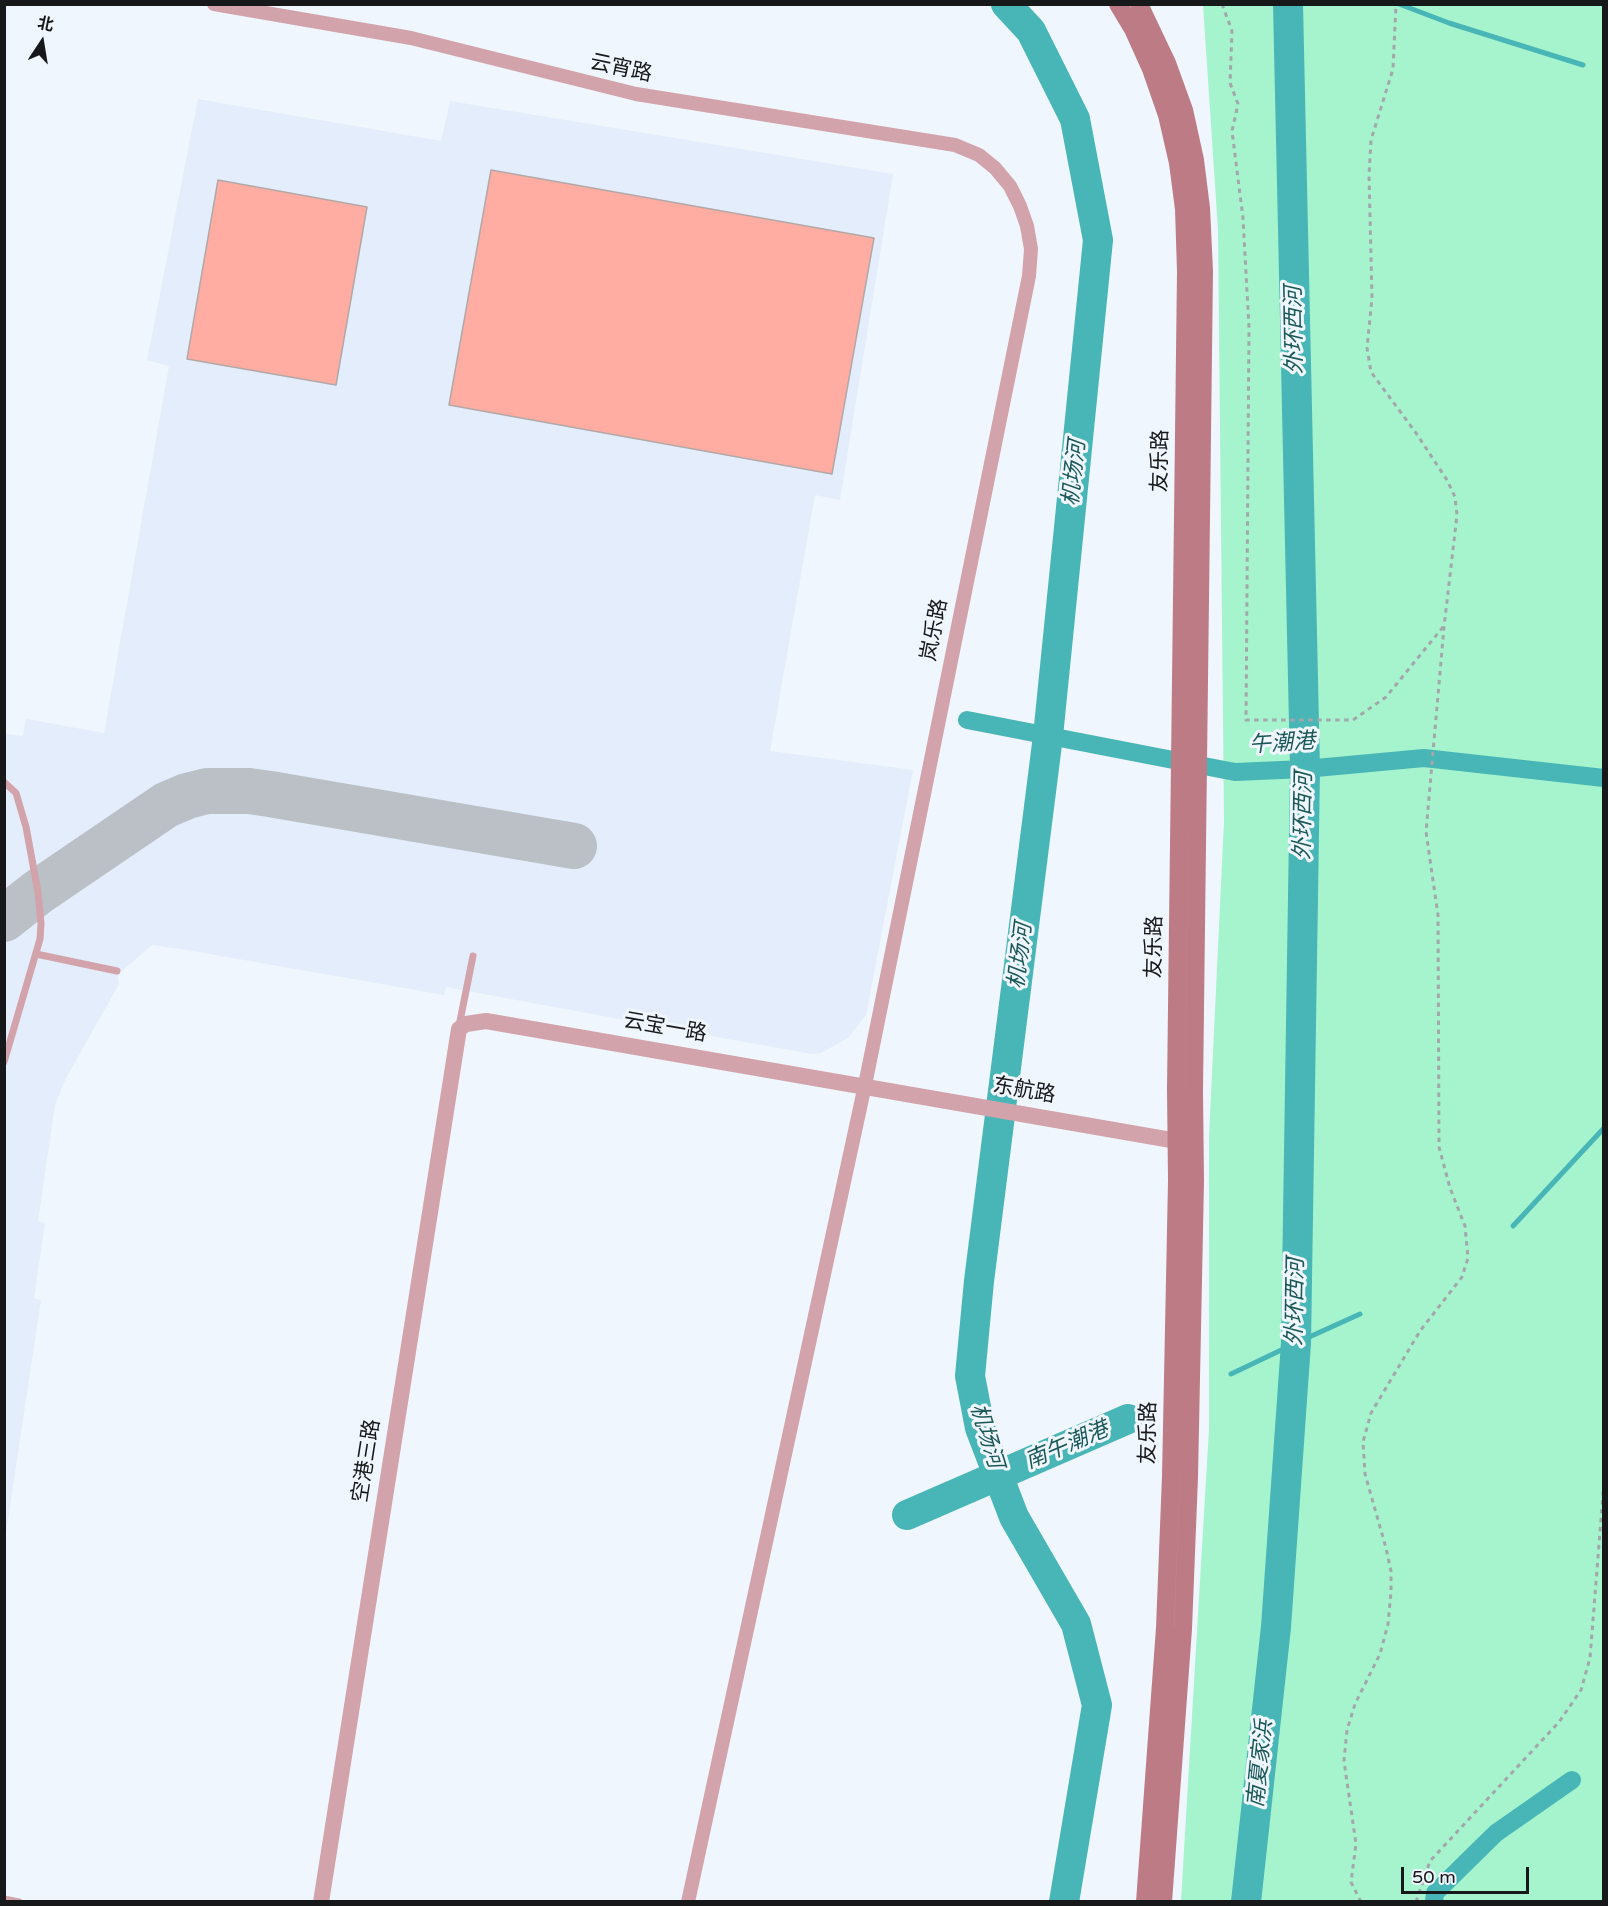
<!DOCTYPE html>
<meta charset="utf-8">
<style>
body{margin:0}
#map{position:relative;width:1608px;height:1906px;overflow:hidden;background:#f0f6fd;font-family:"Varela Round","Noto Sans SC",sans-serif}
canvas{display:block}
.frame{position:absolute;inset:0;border:6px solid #16181a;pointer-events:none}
.north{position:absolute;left:12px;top:12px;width:60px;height:60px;-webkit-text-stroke:4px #f0f6fd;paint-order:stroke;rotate:12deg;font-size:16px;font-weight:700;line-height:24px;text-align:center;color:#16181a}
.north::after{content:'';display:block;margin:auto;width:21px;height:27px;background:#16181a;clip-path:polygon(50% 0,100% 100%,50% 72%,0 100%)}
.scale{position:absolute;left:1401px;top:1867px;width:128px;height:27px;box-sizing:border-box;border:3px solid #16181a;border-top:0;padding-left:8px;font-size:18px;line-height:21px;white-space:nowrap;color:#16181a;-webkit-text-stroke:4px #f0f6fd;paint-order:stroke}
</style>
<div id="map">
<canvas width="1608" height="1906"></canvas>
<div class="frame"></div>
<div class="north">北</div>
<div class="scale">50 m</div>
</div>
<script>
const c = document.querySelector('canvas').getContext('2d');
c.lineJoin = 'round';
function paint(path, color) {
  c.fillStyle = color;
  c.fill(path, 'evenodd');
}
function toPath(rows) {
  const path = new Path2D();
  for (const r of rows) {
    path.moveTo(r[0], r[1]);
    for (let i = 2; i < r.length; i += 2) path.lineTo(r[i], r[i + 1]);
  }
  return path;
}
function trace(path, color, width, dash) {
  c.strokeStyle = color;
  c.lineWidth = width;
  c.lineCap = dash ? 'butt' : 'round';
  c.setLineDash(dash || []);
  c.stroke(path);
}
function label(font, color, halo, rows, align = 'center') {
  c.font = font + ' "Varela Round","Noto Sans SC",sans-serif';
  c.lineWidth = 6;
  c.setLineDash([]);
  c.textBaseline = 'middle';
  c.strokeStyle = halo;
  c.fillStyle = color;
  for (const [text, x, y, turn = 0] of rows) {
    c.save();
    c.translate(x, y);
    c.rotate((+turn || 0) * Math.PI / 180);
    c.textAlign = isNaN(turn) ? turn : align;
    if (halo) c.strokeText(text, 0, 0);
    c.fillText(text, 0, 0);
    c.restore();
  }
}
const built = toPath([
 [198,99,441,141,450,101,893,174,840,500,815,495,770,751,913,770,866,1015,848,1038,821,1053,813,1054,722,1038,446,987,444,995,187,950,152,945,122,971,117,970,119,984,65,1080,55,1105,38,1221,45,1223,34,1298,41,1300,5,1539,5,734,23,736,26,719,104,733,169,366,147,360]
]);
const green = toPath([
 [1203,5,1603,5,1603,1901,1181,1901,1209,1429,1209,1136,1224,821,1218,230]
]);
const stream = toPath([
 [1399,4,1449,23,1583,65],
 [1513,1226,1604,1128],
 [1231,1374,1296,1343,1360,1314]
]);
const canal = toPath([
 [967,720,1235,772,1305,769,1424,758,1604,778],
 [1434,1902,1435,1893,1496,1833,1572,1780]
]);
const river = toPath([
 [1006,4,1031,31,1075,119,1098,240,1048,736,979,1281,970,1376,980,1428,1014,1517,1076,1624,1097,1705,1064,1902],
 [907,1515,1128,1419],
 [1246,1902,1276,1627,1296,1343,1305,769,1288,4]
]);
const taxiway = toPath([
 [4,919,38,892,166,805,187,796,207,791,249,791,270,794,574,846]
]);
const building = toPath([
 [491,170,874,238,832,474,449,405,491,170],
 [218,180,367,207,336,385,187,359,218,180]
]);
const path = toPath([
 [1222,4,1232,31,1230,83,1238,104,1232,131,1243,218,1249,328,1246,720,1353,720,1386,697,1443,627],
 [1604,166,1604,565],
 [1361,1902,1351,1882,1356,1844,1344,1761,1347,1730,1355,1704,1380,1654,1388,1624,1391,1592,1391,1571,1386,1548,1365,1474,1363,1442,1371,1413,1420,1331,1462,1277,1468,1258,1465,1226,1450,1188,1439,1147,1438,915,1426,832,1444,627,1457,515,1455,497,1447,480,1416,433,1371,372,1367,348,1372,298,1369,175,1371,140,1393,69,1396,4],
 [1416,1902,1430,1861,1559,1722,1581,1690,1590,1658,1604,1481]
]);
const service = toPath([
 [4,782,16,793,26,827,38,892,41,924,40,939,4,1062],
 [36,954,117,971],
 [459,1026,473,956],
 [4,1899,19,1902]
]);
const minor = toPath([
 [214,4,411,38,636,94,955,145,979,155,995,168,1010,186,1020,206,1027,226,1031,249,1029,276,865,1085,688,1902]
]);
const tertiary = toPath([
 [321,1902,459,1029,466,1024,486,1021,1177,1141]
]);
const secondary = toPath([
 [1118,4,1133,29,1151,69,1167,115,1178,163,1184,209,1186,271,1176,1089,1177,1181,1171,1476,1165,1628,1145,1902],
 [1139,4,1167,63,1184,110,1195,160,1201,208,1204,271,1194,1091,1195,1181,1189,1477,1183,1629,1163,1902]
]);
const streetNames = [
 ["云宵路",621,69,12],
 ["友乐路",1161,461,-89],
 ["岚乐路",935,630,-79],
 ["友乐路",1155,947,-89],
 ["云宝一路",665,1028,10],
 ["东航路",1024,1091,10],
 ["友乐路",1149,1433,-89],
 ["空港三路",367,1461,-81]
];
const waterNames = [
 ["外环西河",1295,330,-91],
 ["机场河",1075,473,-84],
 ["午潮港",1282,744,-4],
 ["外环西河",1304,816,-89],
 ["机场河",1021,956,-83],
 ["外环西河",1296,1302,-89],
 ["机场河",986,1436,73],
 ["南午潮港",1067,1446,-23],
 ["南夏家浜",1261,1764,-84]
];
paint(built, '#e3edfb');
paint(green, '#a6f4ce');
trace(stream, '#48b5b6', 5);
trace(canal, '#48b5b6', 18);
trace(river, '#48b5b6', 30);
trace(taxiway, '#bac0c5', 46);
paint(building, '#ffada2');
trace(building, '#b2a8a7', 1.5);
trace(path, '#a2a7ac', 3, [4.5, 4.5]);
trace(service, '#d2a3aa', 7);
trace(minor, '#d2a3aa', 14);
trace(tertiary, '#d2a3aa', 16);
trace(secondary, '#bd7b85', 18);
label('21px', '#16181a', '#f0f6fd', streetNames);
label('italic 22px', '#1a5858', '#f0f6fd', waterNames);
</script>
